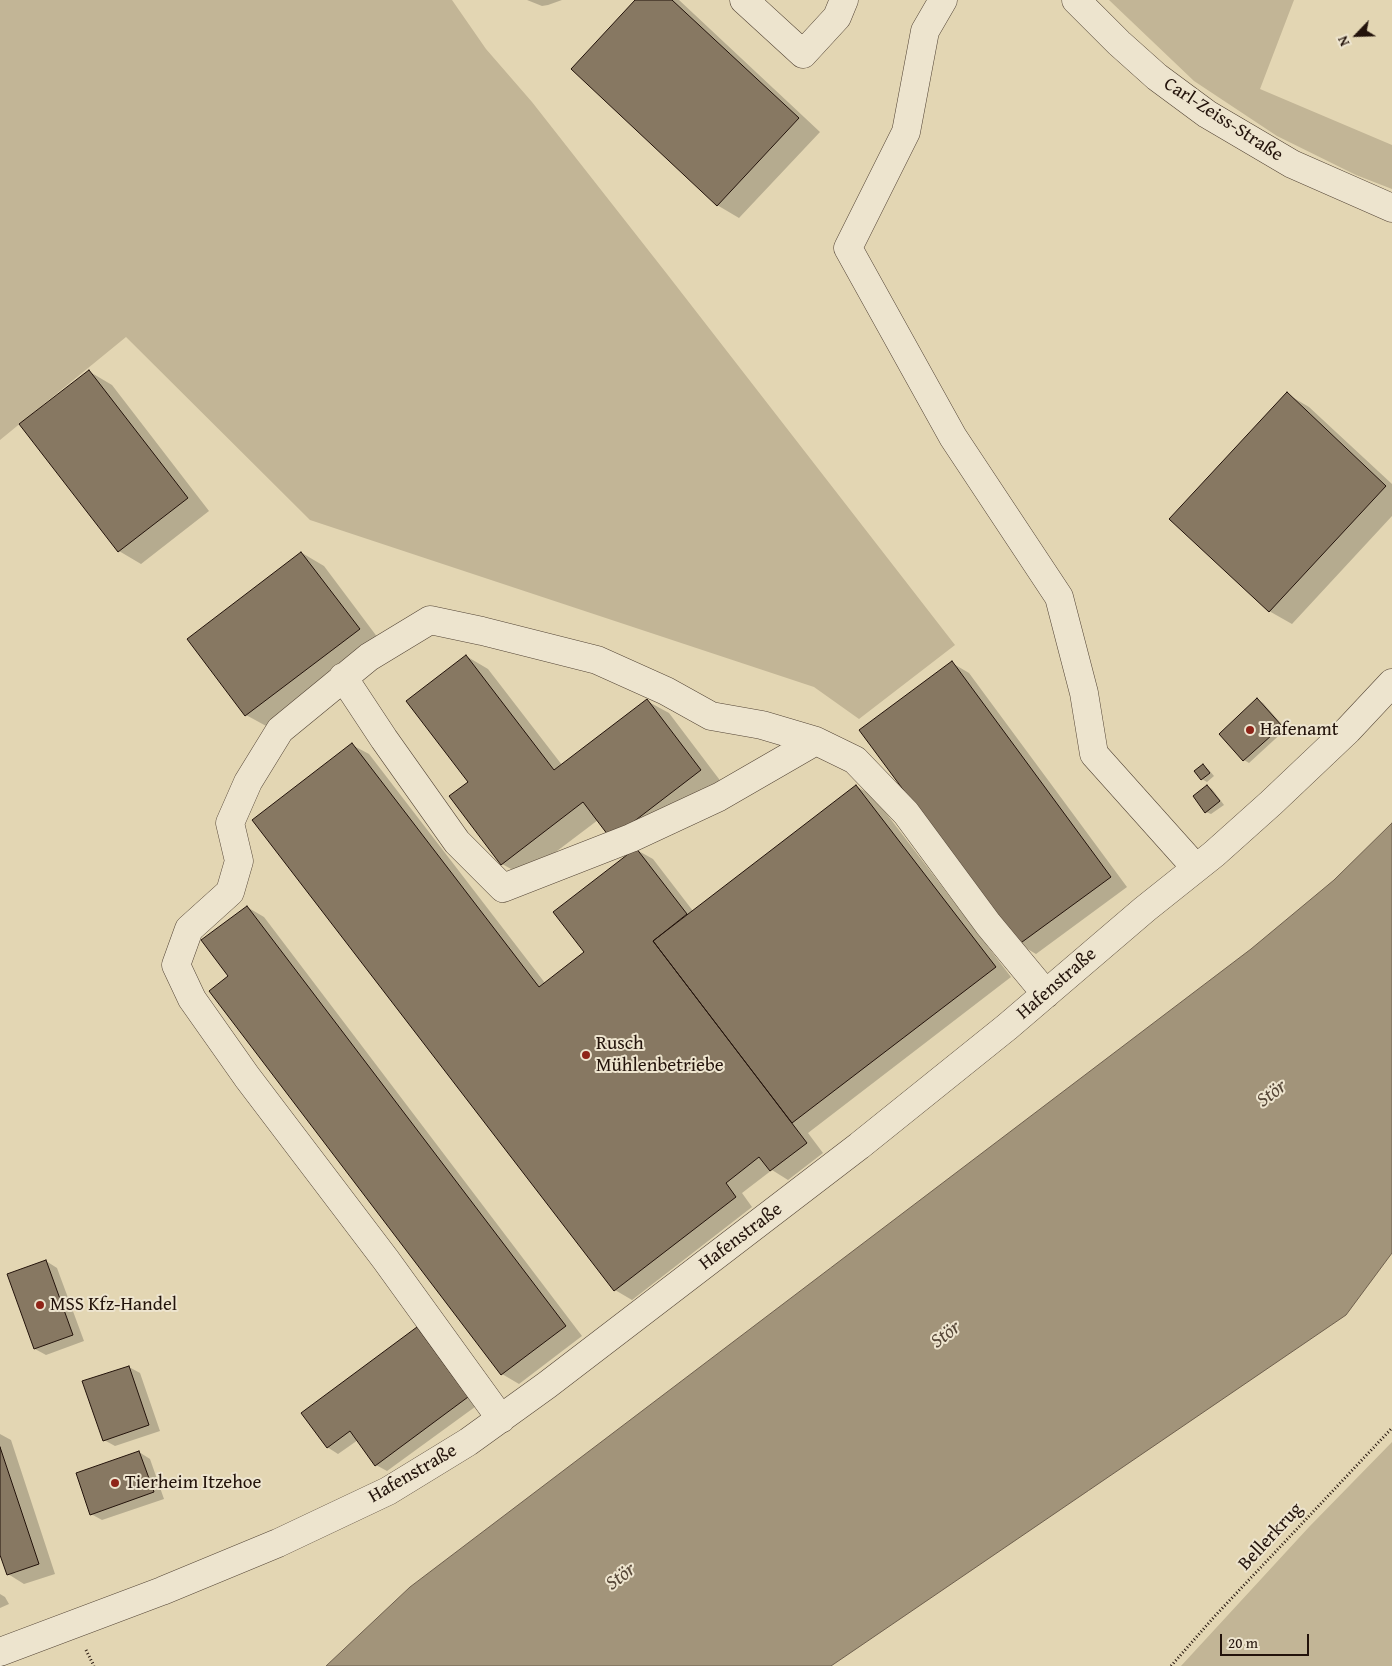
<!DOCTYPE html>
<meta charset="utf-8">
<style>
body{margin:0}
#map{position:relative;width:1392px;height:1666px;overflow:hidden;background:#e3d6b3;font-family:"Gentium Book Plus",serif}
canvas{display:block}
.north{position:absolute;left:1332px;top:10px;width:50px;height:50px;-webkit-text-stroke:4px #ede4ce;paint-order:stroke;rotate:246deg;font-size:14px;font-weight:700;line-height:20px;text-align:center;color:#23130b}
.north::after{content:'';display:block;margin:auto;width:18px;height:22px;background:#23130b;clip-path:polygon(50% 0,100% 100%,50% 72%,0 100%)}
.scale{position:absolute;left:1220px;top:1634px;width:89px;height:22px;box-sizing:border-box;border:2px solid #23130b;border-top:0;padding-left:6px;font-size:15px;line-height:18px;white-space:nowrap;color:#23130b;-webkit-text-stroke:4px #ede4ce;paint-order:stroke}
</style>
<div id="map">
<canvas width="1392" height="1666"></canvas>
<div class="north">N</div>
<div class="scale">20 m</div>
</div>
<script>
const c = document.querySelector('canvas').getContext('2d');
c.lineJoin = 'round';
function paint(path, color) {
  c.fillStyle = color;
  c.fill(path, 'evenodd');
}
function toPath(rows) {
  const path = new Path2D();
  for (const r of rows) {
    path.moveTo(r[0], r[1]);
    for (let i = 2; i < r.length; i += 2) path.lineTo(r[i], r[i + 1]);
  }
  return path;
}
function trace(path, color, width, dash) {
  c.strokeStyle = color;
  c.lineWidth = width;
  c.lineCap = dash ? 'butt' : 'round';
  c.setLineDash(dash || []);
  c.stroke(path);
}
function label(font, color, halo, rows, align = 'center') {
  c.font = font + ' "Gentium Book Plus",serif';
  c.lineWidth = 4;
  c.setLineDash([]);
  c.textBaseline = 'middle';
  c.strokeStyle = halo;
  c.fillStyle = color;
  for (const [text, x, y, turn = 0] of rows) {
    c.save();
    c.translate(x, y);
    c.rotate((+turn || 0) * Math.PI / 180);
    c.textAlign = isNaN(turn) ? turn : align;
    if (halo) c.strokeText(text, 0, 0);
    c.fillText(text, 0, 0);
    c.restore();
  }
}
const green = toPath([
 [0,0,452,0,486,49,532,102,667,274,955,645,859,719,814,687,310,520,126,337,0,440],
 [1109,0,1294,0,1260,89,1392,145,1392,189,1356,175,1277,136,1194,81],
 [1392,1442,1392,1666,1181,1666,1309,1527]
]);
const water = toPath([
 [1392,823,1392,1253,1346,1315,831,1666,326,1666,410,1587,1251,949,1334,880,1392,823]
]);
const shadow = toPath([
 [527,0,562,0,548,5,542,6],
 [637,0,679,0,820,132,739,218,717,205],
 [90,372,112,385,209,511,141,564,119,551],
 [1287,394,1309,407,1392,484,1392,516,1292,624,1269,611],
 [302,553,324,566,381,642,268,727,246,715],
 [466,656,488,669,562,765,647,701,669,713,722,783,635,849,653,859,693,911,856,786,873,796,1011,977,808,1133,823,1153,788,1180,772,1170,742,1193,752,1207,632,1300,615,1290,254,820,352,745,369,754,545,983,586,952,634,851,598,820,524,876,502,864,469,782],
 [952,663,969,673,1127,887,1036,954,1019,944],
 [1258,700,1263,703,1286,729,1249,763,1244,760],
 [1203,766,1208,769,1214,776,1207,782,1202,779],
 [1207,786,1212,789,1224,805,1211,814,1206,812],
 [247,907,264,917,582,1336,519,1384,502,1374,211,991,230,976],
 [46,1261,57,1268,84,1341,46,1355,35,1349,9,1275],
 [417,1329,428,1335,479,1404,387,1471,376,1465,358,1440,338,1454,327,1447],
 [129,1367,140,1373,160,1431,115,1446,104,1440],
 [0,1434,11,1440,55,1574,24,1584,8,1574,0,1551],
 [139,1452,150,1459,164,1499,102,1520,91,1514],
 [0,1594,5,1597,9,1604,0,1608]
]);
const building = toPath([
 [635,0,672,0,799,118,717,206,571,69,635,0],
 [89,370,188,498,118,552,19,424,89,370],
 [1287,392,1386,486,1269,612,1169,519,1287,392],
 [301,552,360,629,245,716,187,639,301,552],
 [466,655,554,770,647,699,701,770,611,839,583,802,501,865,449,796,468,782,406,701,466,655],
 [952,661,1111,877,1018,945,859,730,952,661],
 [1257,698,1282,726,1243,761,1219,734,1257,698],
 [352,743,539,987,584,952,553,912,636,848,687,914,653,941,807,1143,770,1171,759,1157,726,1183,736,1197,614,1291,252,820,352,743],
 [1203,764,1210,773,1201,780,1194,771,1203,764],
 [856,785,996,967,792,1123,653,941,856,785],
 [1207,785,1220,801,1205,813,1193,796,1207,785],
 [247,906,566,1326,501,1375,209,991,228,976,201,940,247,906],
 [46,1260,73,1335,34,1349,7,1274,46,1260],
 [417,1327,468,1397,375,1466,350,1431,327,1448,301,1413,417,1327],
 [129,1366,149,1425,103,1441,82,1381,129,1366],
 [0,1447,39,1564,7,1575,0,1555,0,1447],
 [139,1451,154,1492,90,1515,76,1473,139,1451]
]);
const path = toPath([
 [86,1650,94,1666],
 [1171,1666,1214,1617,1392,1428]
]);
const minor = toPath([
 [744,0,803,54,837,17,844,0],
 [943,0,925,31,906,132,848,248,953,437,1059,597,1084,693,1094,754,1196,868],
 [1076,0,1119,43,1157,77,1207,114,1292,164,1392,208],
 [343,677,384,739,457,842,503,888,631,838,719,797,816,741],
 [501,1419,386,1260,247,1077,192,999,176,965,189,929,230,892,239,861,230,823,248,782,280,730,369,657,430,620,482,631,597,660,666,691,711,716,762,725,816,741,855,760,906,813,988,924,1046,994],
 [0,1652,162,1591,278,1543,388,1491,468,1442,547,1385,859,1146,1007,1027,1145,909,1214,854,1271,803,1348,730,1392,683]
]);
const markers = [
 [1250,730,5,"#8f2418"],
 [586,1055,5,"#8f2418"],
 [40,1305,5,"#8f2418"],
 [115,1483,5,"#8f2418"]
];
const streetNames = [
 ["Carl-Zeiss-Straße",1223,120,33],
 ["Hafenstraße",1057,984,-41],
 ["Hafenstraße",741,1237,-37],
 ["Hafenstraße",413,1474,-30],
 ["Bellerkrug",1271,1537,-47]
];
const poiNames = [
 ["Hafenamt",1260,730],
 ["Rusch",596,1044],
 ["Mühlenbetriebe",596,1066],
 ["MSS Kfz-Handel",50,1305],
 ["Tierheim Itzehoe",125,1483]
];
const waterNames = [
 ["Stör",1272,1094,-37],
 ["Stör",946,1335,-37],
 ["Stör",621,1577,-37]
];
paint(green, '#c2b596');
paint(water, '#a2947a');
trace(water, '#6f604e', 1);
paint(shadow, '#0003');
paint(building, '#877862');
trace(building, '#23130b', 1);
trace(minor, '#534435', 29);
trace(path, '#23130b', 3, [1, 2.5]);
trace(minor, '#ede4ce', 28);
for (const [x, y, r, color] of markers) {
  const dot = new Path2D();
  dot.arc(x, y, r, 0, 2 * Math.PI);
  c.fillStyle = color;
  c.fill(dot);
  trace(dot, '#ede4ce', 2);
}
label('19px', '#23130b', '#ede4ce', streetNames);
label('19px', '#23130b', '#ede4ce', poiNames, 'left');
label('italic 20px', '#564737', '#ede4ce', waterNames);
</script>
